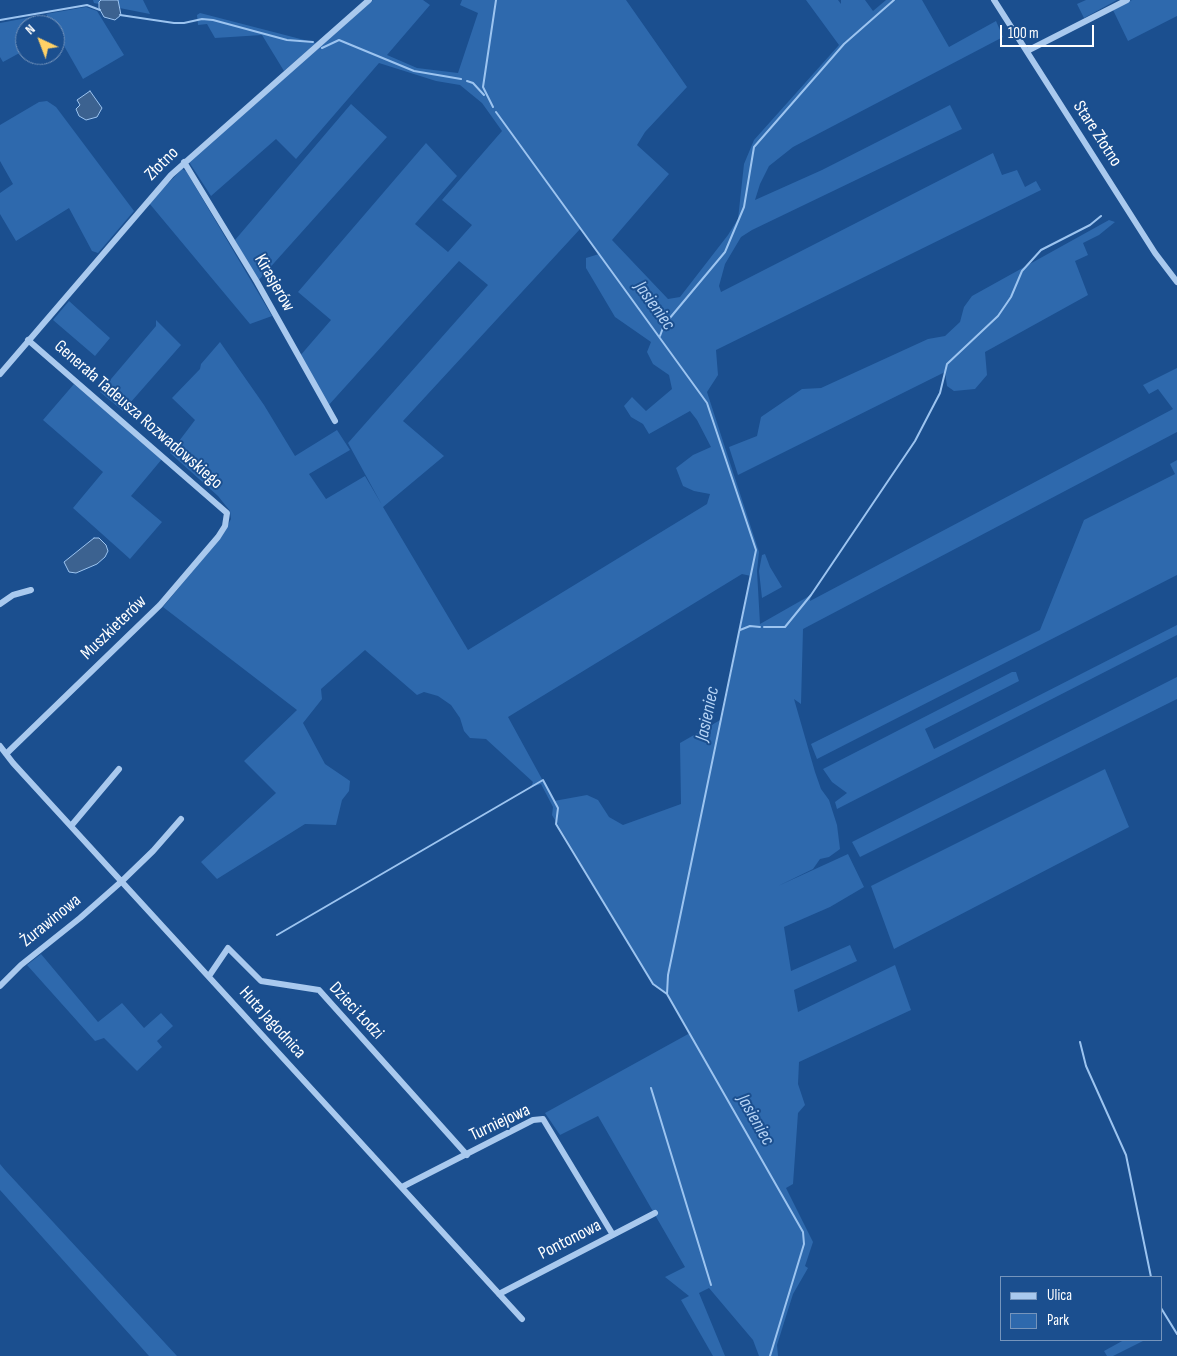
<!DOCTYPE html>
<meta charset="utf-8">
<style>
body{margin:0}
#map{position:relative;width:1177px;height:1356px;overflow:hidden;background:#1b4f8f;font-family:"Sofia Sans Condensed",sans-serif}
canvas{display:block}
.legend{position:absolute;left:1000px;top:1276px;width:162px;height:65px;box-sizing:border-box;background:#1b4f8f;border:1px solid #7695bc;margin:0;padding:6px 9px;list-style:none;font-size:15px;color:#fff}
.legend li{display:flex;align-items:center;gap:10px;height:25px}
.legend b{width:25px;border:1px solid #7695bc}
.north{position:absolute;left:15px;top:15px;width:50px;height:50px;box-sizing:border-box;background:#1b4f8f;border:1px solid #7695bc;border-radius:50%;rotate:317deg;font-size:14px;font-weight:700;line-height:20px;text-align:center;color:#fff}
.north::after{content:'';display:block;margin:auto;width:18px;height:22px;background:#ffd166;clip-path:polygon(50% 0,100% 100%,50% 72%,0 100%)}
.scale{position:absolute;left:1000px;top:25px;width:94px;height:22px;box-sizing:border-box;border:2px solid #fff;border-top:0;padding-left:6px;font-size:15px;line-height:18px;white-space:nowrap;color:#fff;-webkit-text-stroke:4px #1b4f8f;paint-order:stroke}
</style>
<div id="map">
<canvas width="1177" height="1356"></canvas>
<ul class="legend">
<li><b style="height:6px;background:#a9c9ee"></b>Ulica</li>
<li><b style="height:14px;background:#2e69ad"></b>Park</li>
</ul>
<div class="north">N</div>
<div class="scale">100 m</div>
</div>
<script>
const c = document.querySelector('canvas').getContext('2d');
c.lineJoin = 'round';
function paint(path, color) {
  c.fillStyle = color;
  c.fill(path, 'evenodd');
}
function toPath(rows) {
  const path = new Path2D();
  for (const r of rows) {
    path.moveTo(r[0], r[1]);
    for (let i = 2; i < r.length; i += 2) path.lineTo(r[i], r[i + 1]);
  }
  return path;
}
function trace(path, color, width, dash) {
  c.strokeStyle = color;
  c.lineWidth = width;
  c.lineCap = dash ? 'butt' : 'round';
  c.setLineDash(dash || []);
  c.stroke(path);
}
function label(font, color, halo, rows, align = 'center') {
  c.font = font + ' "Sofia Sans Condensed",sans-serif';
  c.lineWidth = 4;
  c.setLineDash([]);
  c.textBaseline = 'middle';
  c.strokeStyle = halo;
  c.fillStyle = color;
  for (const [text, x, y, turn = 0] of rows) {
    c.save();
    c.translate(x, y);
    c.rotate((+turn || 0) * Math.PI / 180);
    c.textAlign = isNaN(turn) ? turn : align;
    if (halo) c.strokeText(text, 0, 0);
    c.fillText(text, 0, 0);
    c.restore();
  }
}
const green = toPath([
 [93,0,143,0,150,14,94,3],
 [373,0,423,0,430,5,387,55,417,68,458,73,478,13,460,5,462,0,626,0,687,87,645,132,637,145,669,174,612,240,668,299,680,297,728,235,738,219,744,164,754,140,839,45,806,0,838,0,841,4,841,0,865,0,873,11,886,0,922,0,949,47,996,21,1003,37,793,147,769,166,760,184,755,200,822,170,950,105,962,129,752,230,741,237,725,264,719,286,721,292,993,153,1002,175,1017,170,1025,187,1036,181,1041,190,716,350,718,375,707,392,759,552,757,571,760,624,811,595,810,601,1173,409,1158,389,1149,394,1143,385,1177,368,1177,432,803,629,801,704,794,699,815,772,821,789,829,800,837,825,840,849,829,857,820,859,813,869,778,886,848,854,864,887,830,907,784,927,791,971,850,945,857,961,794,990,798,1012,895,965,911,1010,799,1062,798,1084,805,1105,798,1113,793,1184,786,1188,813,1242,805,1266,808,1268,793,1294,777,1345,778,1356,759,1356,753,1340,709,1288,699,1293,725,1356,713,1356,681,1300,689,1296,665,1277,685,1267,598,1116,560,1135,545,1113,690,1033,667,994,653,984,552,815,553,807,541,784,531,787,533,782,486,739,470,738,464,731,460,718,451,705,438,696,424,692,417,695,365,650,321,689,322,699,303,723,325,764,350,781,349,791,342,800,336,825,305,824,217,879,201,862,276,793,244,761,297,710,163,607,223,534,231,519,230,511,218,496,170,453,195,420,172,398,200,369,201,364,220,342,264,405,295,456,337,430,350,450,309,474,326,499,365,476,382,505,348,443,488,285,459,261,327,407,299,357,331,320,298,292,426,143,457,176,415,224,448,252,472,225,442,200,502,131,482,103,460,85,436,81,379,63,296,159,276,139,211,196,189,162],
 [581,228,599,254,586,258,586,268,615,317,651,342,647,352,653,364,669,375,672,389,646,411,632,397,624,406,631,417,643,424,649,434,690,411,697,420,711,447,693,455,676,468,683,486,694,491,710,494,707,504,468,650,383,507,444,456,403,421],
 [742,574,751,576,722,719,680,743,681,804,623,825,609,817,598,800,587,795,554,801,508,717],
 [1086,0,1117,0,1084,18,1077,4],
 [1132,0,1177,0,1177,16,1128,41,1113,10],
 [86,7,97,11,124,55,83,79,55,30,55,25,52,25,46,14],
 [200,13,316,43,284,71,262,35,215,38,207,24,198,25,197,15],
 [37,16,43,18,45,25,25,25,25,50,3,62,0,57,0,23],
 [47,101,56,107,134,211,98,253,92,251,69,208,16,241,0,214,0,193,13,184,0,161,0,125,39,102],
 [351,104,387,137,257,282,235,240],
 [182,169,186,171,272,316,250,324,149,203],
 [1109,220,1115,222,1099,235,1083,243,1088,255,1075,261,1088,295,985,352,987,375,975,389,954,391,947,386,945,372,738,475,729,447,757,436,761,417,802,389,821,388,928,339,945,336,960,322,964,307,972,296],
 [69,301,110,338,95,356,53,320],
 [156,320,181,345,123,411,100,392,156,326],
 [74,384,162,459,131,496,162,522,130,559,73,508,103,472,43,420],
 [1177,460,1177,575,817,759,811,744,1040,630,1084,520,1175,474,1170,464],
 [765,554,770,567,782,587,762,598,759,571,762,555],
 [1177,625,1177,635,837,809,835,802,847,793,832,782,823,769,1012,672,1016,672,1019,681,925,729,934,749],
 [1177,677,1177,699,860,857,852,842],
 [1105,769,1129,827,894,949,871,886],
 [41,954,98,1022,122,1003,144,1028,161,1013,173,1026,157,1041,162,1047,137,1071,104,1038,95,1041,27,965],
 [0,1164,5,1170,177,1356,149,1356,0,1190],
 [1124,1340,1145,1340,1113,1356,1107,1356,1104,1351]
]);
const water = toPath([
 [101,0,118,0,121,15,115,20,104,17,99,8,99,2,101,0],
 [90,91,102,108,97,117,86,120,79,116,76,109,80,105,77,100,90,91],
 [94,538,99,538,106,545,108,551,105,557,97,564,76,573,69,572,64,562,94,538]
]);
const stream = toPath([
 [120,15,174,23,184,23,202,19,213,20,287,40,313,42],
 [0,20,87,5,100,10],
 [322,48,339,40,414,71,461,79],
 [467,81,473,83,484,95],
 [493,107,483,87,496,0],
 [496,112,707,403,756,550,668,975,667,994,803,1232,804,1244,770,1356],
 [660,336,664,325,725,252,744,207,754,147,844,44,894,0],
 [764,627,785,627,811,595,915,441,940,393,947,364,998,316,1011,297,1022,271,1041,250,1090,225,1101,216],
 [740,630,750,626,760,627],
 [277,935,543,780,558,808,556,824,653,984,667,994],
 [1080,1042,1086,1066,1126,1155,1151,1277],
 [651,1088,711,1285],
 [1161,1308,1177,1334]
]);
const minor = toPath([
 [994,0,1155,253,1177,282],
 [1027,51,1127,0],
 [184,162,257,282,335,421],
 [0,374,171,175,369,0],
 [0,604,13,595,31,590],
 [0,746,13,763,522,1319],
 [6,754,160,605,218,537,225,526,227,513,28,340],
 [71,826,119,769],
 [209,976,228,948,261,981,319,990,467,1155],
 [0,986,21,965,80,918,122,881,153,851,181,819],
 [402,1187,533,1120,543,1119,613,1235],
 [499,1294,655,1213]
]);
const streetNames = [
 ["Stare Złotno",1097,134,57],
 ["Złotno",162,164,-45],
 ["Kirasjerów",274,283,60],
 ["Generała Tadeusza Rozwadowskiego",138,415,41],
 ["Muszkieterów",114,628,-44],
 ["Żurawinowa",51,921,-39],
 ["Dzieci Łodzi",356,1011,47],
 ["Huta Jagodnica",272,1023,48],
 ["Turniejowa",500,1123,-25],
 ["Pontonowa",570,1240,-27]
];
const waterNames = [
 ["Jasieniec",654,306,54],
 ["Jasieniec",708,714,-78],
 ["Jasieniec",755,1120,60]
];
paint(green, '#2e69ad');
paint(water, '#3c6290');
trace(water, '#9cc4f0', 1);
trace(stream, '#9cc4f0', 2);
trace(minor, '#a9c9ee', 6);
label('18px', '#fff', '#1b4f8f', streetNames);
label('italic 19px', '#b5d3f5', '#1b4f8f', waterNames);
</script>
